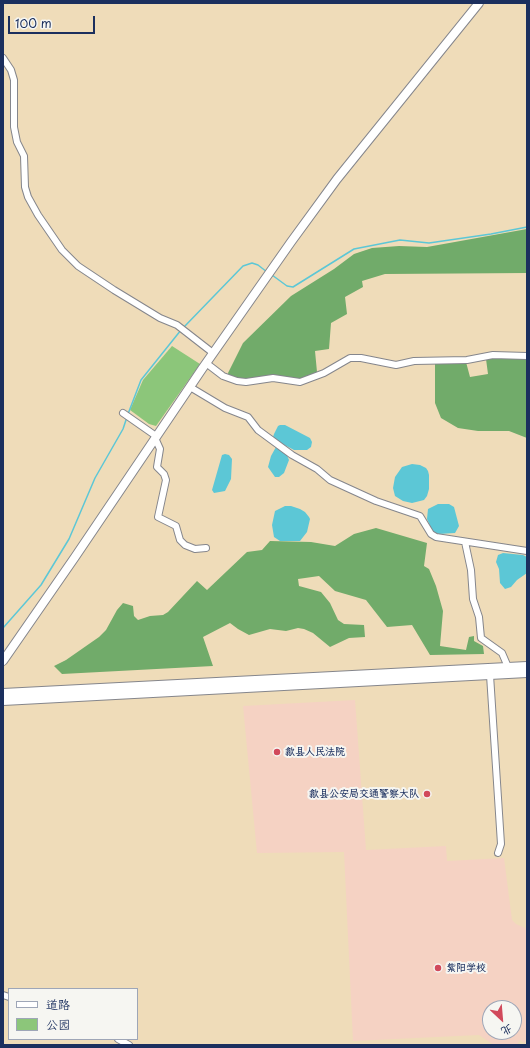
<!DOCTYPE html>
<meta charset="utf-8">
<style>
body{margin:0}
#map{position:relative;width:530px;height:1048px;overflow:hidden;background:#efdcb9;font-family:"Playpen Sans","LXGW WenKai TC",sans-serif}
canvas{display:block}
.frame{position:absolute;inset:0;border:4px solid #1b2f5e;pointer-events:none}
.legend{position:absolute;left:8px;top:988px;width:130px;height:52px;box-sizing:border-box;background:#f6f6f2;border:1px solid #9ea6b7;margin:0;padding:5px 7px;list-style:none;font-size:12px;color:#1b2f5e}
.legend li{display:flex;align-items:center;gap:8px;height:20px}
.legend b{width:20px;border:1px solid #9ea6b7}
.north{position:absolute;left:482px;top:1000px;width:40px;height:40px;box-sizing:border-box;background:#f6f6f2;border:1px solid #9ea6b7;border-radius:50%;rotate:154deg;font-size:11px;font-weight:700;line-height:16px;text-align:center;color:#1b2f5e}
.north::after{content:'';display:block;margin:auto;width:14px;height:18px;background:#d1495b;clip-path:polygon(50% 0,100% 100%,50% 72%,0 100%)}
.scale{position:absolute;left:8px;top:16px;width:87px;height:18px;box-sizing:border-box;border:2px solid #1b2f5e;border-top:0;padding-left:5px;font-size:12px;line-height:14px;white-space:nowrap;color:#1b2f5e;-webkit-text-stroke:3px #f6f6f2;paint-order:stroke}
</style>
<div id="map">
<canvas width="530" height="1048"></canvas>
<div class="frame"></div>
<ul class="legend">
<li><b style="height:5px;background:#fff"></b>道路</li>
<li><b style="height:11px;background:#8cc67a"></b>公园</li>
</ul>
<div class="north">北</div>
<div class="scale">100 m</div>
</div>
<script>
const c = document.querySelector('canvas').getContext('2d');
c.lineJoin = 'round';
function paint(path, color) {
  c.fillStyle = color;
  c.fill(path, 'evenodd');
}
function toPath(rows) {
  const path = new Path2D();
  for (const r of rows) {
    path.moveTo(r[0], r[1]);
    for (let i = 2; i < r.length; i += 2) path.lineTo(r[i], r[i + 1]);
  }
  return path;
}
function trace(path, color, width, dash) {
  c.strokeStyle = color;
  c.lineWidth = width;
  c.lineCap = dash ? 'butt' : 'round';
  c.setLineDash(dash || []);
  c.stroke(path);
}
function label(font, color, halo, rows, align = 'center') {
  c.font = font + ' "Playpen Sans","LXGW WenKai TC",sans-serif';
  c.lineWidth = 4;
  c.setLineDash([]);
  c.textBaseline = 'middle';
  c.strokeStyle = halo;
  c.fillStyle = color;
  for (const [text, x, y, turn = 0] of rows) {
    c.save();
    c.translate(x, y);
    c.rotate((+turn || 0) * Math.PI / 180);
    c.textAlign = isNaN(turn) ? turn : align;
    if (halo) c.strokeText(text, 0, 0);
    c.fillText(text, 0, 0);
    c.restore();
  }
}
const built = toPath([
 [355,700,366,850,446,846,447,861,504,858,512,920,516,924,527,929,527,1039,524,1043,520,1040,517,1045,494,1045,479,1035,353,1041,344,852,257,853,243,706],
 [490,1008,514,1008,514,1032,490,1032]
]);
const green = toPath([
 [172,346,200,364,156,426,149,424,130,410,143,380]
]);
const forest = toPath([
 [527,229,527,273,385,274,362,281,363,287,345,297,347,314,331,323,329,349,315,351,317,372,298,380,242,380,229,377,228,373,243,343,291,296,334,269,354,254,372,248,399,246,427,247],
 [527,358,527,438,509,431,478,431,458,428,441,418,435,403,435,363,466,362,470,377,488,374,486,359],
 [376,528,427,543,424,566,429,569,436,586,443,611,440,646,466,650,469,637,474,636,474,641,483,646,484,654,430,655,412,625,387,627,366,600,335,591,319,576,298,579,299,586,321,592,330,603,338,620,344,624,364,625,365,637,349,638,330,647,313,633,304,629,298,628,286,631,270,629,249,635,238,629,230,623,203,637,213,666,62,674,54,666,66,660,99,637,106,630,117,610,123,603,133,606,134,616,138,620,150,616,163,615,168,612,197,581,207,590,247,552,262,550,270,541,311,542,335,546,354,534]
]);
const water = toPath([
 [280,425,285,425,310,438,312,442,311,447,307,450,294,450,275,440,273,437,274,434,278,426],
 [276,447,286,453,289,460,284,473,279,477,275,477,268,467,271,456],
 [225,454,229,455,232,459,231,479,225,491,214,493,212,490,222,455],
 [412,464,420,465,426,468,428,471,429,475,429,489,427,496,424,500,412,503,403,501,395,496,393,488,395,477,402,467],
 [438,504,449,504,454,507,459,526,455,533,439,534,433,532,427,519,428,509],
 [285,506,291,506,300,509,305,512,309,517,310,519,307,532,300,541,280,541,274,537,272,525,275,511],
 [503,553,523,555,527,557,527,573,517,580,511,587,505,589,500,583,499,569,496,562,498,555]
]);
const stream = toPath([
 [272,275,287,286,293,287,354,249,400,240,429,243,491,234,527,227],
 [184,327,243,266,252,263,258,265,267,272],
 [128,414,141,380,181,330],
 [3,628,41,585,69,539,95,478,123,429,127,417]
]);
const street = toPath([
 [3,58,11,70,14,80,14,127,17,142,24,156,25,187,28,197,38,215,62,250,78,266,114,290,160,318,177,325,213,353],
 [206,363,223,376,237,381,246,382,273,378,300,382,324,373,350,358,361,358,396,365,414,361,467,360,493,355,527,356],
 [190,387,225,408,248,417,258,430,292,455,317,469,330,480,376,501,420,516,431,534,436,537,527,551],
 [123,413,156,436],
 [155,438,160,449,157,467,164,474,166,480,158,517,176,526,180,540,185,545,195,549,206,548],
 [465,542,471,570,473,599,479,617,481,638,502,653,508,667],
 [490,675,501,844,498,853],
 [3,995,9,997],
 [118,1039,129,1045]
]);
const secondary = toPath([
 [3,661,75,557,202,369,291,242,337,179,479,3],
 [3,693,527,666],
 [3,701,527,673]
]);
const markers = [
 [277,752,4,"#d1495b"],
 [427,794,4,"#d1495b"],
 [438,968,4,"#d1495b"]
];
const poiNames = [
 ["歙县人民法院",285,752],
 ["歙县公安局交通警察大队",419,794,"right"],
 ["紫阳学校",446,968]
];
paint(built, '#f5d2c3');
paint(green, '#8cc67a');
paint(forest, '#71ab6a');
paint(water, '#5cc7d6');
trace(stream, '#5cc7d6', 1.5);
trace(street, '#85868c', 8);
trace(secondary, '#85868c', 10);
trace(street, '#fff', 6);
trace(secondary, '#fff', 8);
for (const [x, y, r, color] of markers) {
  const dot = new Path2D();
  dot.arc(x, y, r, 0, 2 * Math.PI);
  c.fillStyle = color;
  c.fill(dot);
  trace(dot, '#f6f6f2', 1.5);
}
label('bold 10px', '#1b2f5e', '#f6f6f2', poiNames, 'left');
</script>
